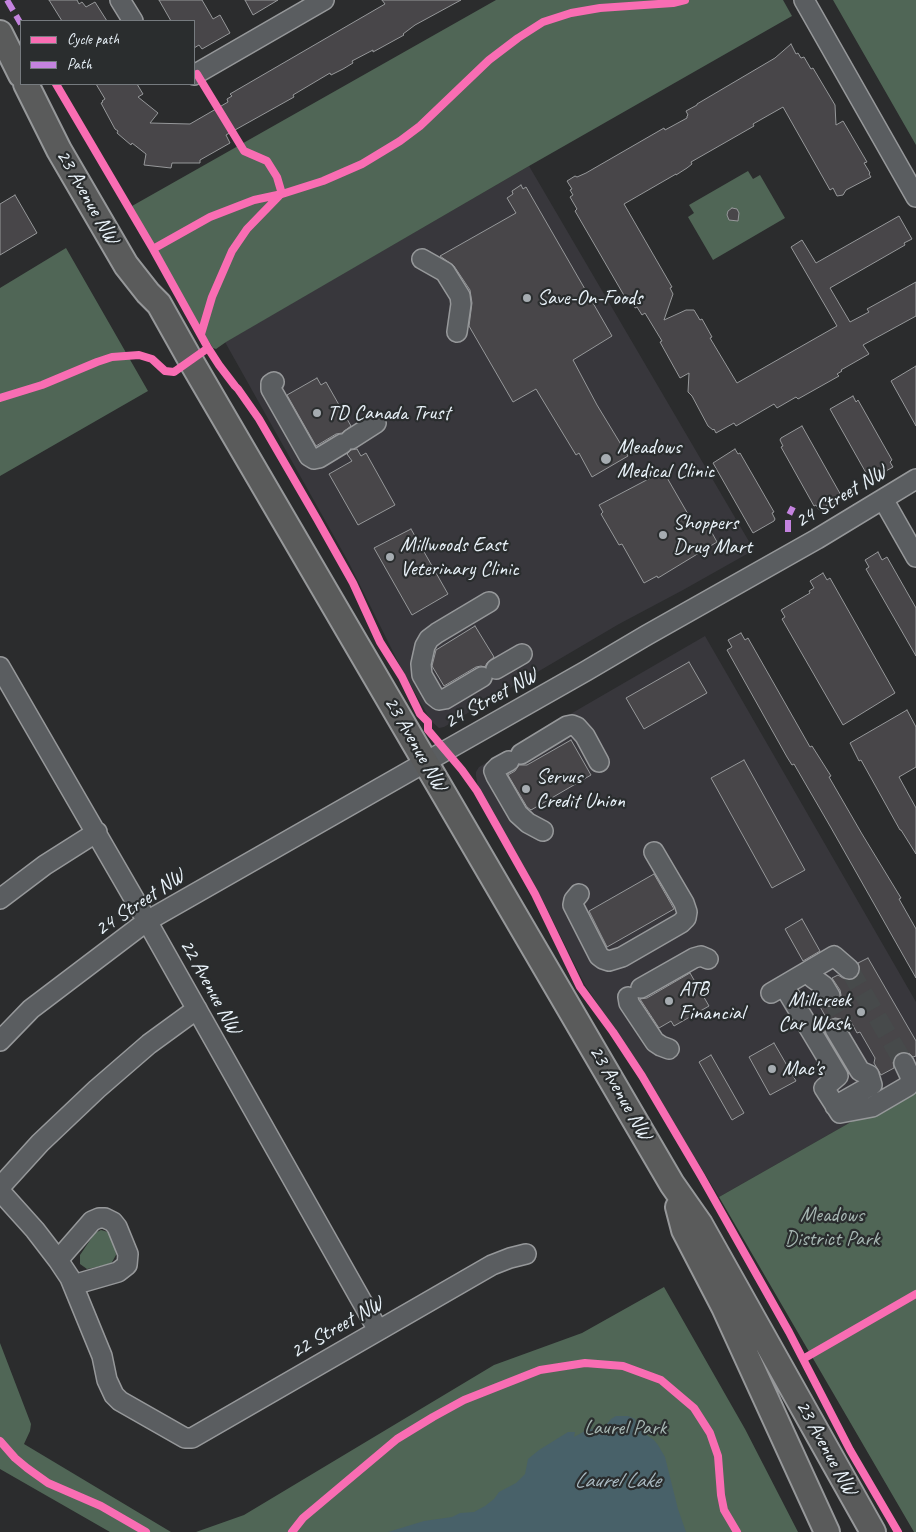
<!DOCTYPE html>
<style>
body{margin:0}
#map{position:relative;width:916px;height:1532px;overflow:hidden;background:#2b2c2d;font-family:Caveat,sans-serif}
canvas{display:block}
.legend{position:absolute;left:20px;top:20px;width:175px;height:65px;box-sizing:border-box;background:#2a2d2e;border:1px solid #767b7f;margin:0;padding:6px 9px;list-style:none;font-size:15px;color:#e8f1f8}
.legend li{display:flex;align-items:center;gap:10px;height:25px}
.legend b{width:25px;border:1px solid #767b7f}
</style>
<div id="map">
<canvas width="916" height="1532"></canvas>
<ul class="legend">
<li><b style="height:6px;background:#f96db3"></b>Cycle path</li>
<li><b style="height:6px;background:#c483df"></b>Path</li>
</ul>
</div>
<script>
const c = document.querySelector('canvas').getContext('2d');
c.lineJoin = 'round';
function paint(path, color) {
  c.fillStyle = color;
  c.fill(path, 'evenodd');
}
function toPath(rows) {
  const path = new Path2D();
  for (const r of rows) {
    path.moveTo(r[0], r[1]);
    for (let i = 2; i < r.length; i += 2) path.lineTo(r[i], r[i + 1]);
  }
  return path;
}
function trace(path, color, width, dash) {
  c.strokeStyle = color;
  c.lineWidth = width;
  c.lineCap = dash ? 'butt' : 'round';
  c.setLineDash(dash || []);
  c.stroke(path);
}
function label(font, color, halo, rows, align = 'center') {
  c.font = font + ' Caveat,sans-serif';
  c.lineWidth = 4.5;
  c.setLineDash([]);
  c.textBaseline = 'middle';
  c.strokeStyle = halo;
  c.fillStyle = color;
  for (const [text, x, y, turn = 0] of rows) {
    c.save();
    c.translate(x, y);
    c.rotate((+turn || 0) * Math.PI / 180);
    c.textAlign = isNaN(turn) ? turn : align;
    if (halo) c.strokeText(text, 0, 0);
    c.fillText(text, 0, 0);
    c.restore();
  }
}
const built = toPath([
 [529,166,754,550,683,590,619,624,444,727,439,728,431,721,402,670,349,563,225,342],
 [705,636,916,1002,916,1085,719,1197,652,1088,642,1076,628,1050,585,985,541,897,478,787,476,776,476,772,479,767]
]);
const green = toPath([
 [496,0,783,0,792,16,529,166,226,342,216,349,213,348,198,324,132,206],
 [833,0,916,0,916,145],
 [748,171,753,179,760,175,785,218,713,260,688,217,694,213,689,205],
 [66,248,148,391,0,476,0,288],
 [916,1085,916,1532,914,1532,719,1197],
 [101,1230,108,1232,111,1236,115,1247,116,1255,111,1264,87,1269,80,1264,80,1255,95,1233],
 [664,1287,745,1429,798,1532,196,1532,244,1515,494,1365,582,1333],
 [0,1343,31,1424,30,1431,24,1444,171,1532,110,1532,0,1469]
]);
const water = toPath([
 [616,1416,628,1416,635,1419,636,1424,644,1433,654,1440,658,1445,665,1457,678,1509,686,1532,388,1532,424,1521,452,1517,460,1513,474,1512,485,1506,494,1499,499,1492,516,1483,525,1474,528,1459,539,1450,568,1432,575,1432,574,1437,587,1430,592,1429,597,1433,601,1431,611,1419]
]);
const building = toPath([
 [49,0,77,0,79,4,82,2,86,7,95,2,107,21,62,21,49,0],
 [159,0,202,0,213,19,220,15,230,33,202,49,199,45,194,48,194,21,171,21,159,0],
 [245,0,278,0,253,15,245,0],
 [382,0,461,0,415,25,403,34,404,35,373,52,373,50,352,61,353,63,343,69,331,75,330,73,293,95,294,97,226,135,230,143,200,160,200,163,172,163,171,168,144,165,146,154,132,143,131,145,117,133,118,131,115,129,101,103,103,102,102,101,105,99,96,84,137,84,143,94,138,97,158,113,150,123,190,124,228,102,227,99,232,96,230,94,385,4,382,0],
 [791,44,796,54,798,53,801,58,804,57,811,69,813,68,835,105,836,125,843,121,867,162,864,163,870,173,869,174,871,177,846,190,843,195,837,196,833,188,830,190,783,107,753,124,754,126,691,162,692,164,687,168,676,175,676,174,624,204,672,287,670,288,673,294,664,320,686,310,694,310,700,320,702,319,712,337,710,338,737,383,837,326,791,247,802,240,816,263,899,216,912,239,904,243,905,245,830,288,850,322,869,312,867,309,916,282,916,316,863,345,869,354,841,370,842,371,837,374,839,376,798,399,796,397,777,408,774,404,736,426,734,423,716,433,714,429,713,430,708,426,692,396,688,392,689,373,680,378,660,342,662,341,645,313,642,315,637,307,635,308,632,302,629,304,575,211,577,209,570,197,573,195,570,190,572,189,567,181,575,176,577,177,586,173,664,128,665,130,687,118,687,116,688,115,686,111,697,105,697,104,775,58,791,44],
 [521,185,523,189,526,187,612,336,573,360,597,405,628,456,592,477,579,453,576,455,536,389,513,402,469,326,472,303,470,290,454,266,440,256,516,213,507,198,513,194,512,191,521,185],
 [15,195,37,233,0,255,0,204,15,195],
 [732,208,737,209,739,213,738,221,729,220,727,215,728,211,732,208],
 [916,366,916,426,891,381,916,366],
 [317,378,321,385,326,382,351,426,342,433,336,434,316,446,287,395,317,378],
 [853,396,856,402,858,400,892,460,890,462,893,467,870,480,830,409,853,396],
 [802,426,842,497,819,510,816,505,814,506,781,447,783,446,780,440,781,438,802,426],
 [357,449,361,456,366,453,395,505,358,525,329,474,352,461,347,454,351,450,357,449],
 [735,449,738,454,740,453,774,512,772,513,775,519,774,521,753,533,713,463,735,449],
 [658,474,666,476,696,528,706,522,717,542,658,578,657,576,644,583,622,544,619,545,601,514,603,512,599,505,658,474],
 [411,529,448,594,412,615,374,548,411,529],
 [878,552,882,560,887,557,916,608,916,656,866,569,869,567,865,560,878,552],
 [823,573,827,580,830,578,895,693,843,725,786,626,782,619,785,617,781,610,810,593,809,591,814,588,810,581,823,573],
 [475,626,494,657,487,663,485,667,481,666,476,667,444,686,432,666,436,650,475,626],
 [741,633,745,640,748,638,810,747,812,746,831,776,829,777,862,834,901,898,899,899,916,929,916,978,830,826,794,764,792,765,787,757,727,650,732,647,728,640,741,633],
 [689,662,707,693,644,729,626,698,689,662],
 [907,710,916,727,916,767,899,777,916,808,916,854,901,830,900,830,861,760,859,761,850,743,907,710],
 [571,740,591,775,531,810,527,807,508,775,515,771,519,765,527,765,571,740],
 [744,760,805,870,772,888,711,778,744,760],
 [654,874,674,909,607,947,589,911,654,874],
 [802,919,820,951,803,961,785,929,802,919],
 [868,958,916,1041,916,1056,913,1057,910,1054,905,1052,899,1053,895,1056,893,1062,894,1068,881,1075,874,1063,875,1058,860,1032,857,1033,850,1020,845,1023,841,1019,835,1018,828,1021,818,1003,820,1002,824,1006,830,1007,836,1005,840,1001,841,995,840,990,832,978,838,975,846,980,853,979,858,976,860,972,858,963,868,958],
 [690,973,709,1006,674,1026,671,1021,659,1028,640,999,647,998,690,973],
 [774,1043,796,1081,770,1095,749,1057,774,1043],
 [711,1055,744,1113,732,1120,699,1062,711,1055]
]);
const minorTunnel = toPath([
 [849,969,904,1063],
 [830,996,845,1023]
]);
const minor = toPath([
 [120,0,133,21],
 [804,0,916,197],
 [194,75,324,0],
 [422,259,445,272,460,296,461,304,457,332],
 [274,382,271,384,271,389,309,456,314,459,319,458,342,444],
 [351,439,376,423],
 [883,499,916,557],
 [0,667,147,921,378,1330],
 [496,669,522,654],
 [482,677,445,699,439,700,434,696,422,675,421,664,425,646,429,639,437,633,489,602],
 [521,754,567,726,572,725,577,727,585,736,599,762],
 [509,761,498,767,494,771,496,776,518,814,528,823,543,831],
 [579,894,574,900,573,905,599,956,603,959,609,961,622,957,681,923,686,918,687,912,684,903,654,852],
 [0,899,45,865,97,832],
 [809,971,813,978,824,986,830,996],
 [784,986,838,1076,824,1088,840,1113,872,1107,908,1086,911,1078,904,1063],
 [641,988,694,958,701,956,708,959],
 [771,993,834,956,849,969],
 [628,997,629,1003,655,1042,661,1046,669,1049],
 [0,1041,31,1009,147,921,445,751,586,671,647,635,817,539,916,479],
 [835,1106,872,1085,869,1075,860,1071,835,1029],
 [0,1187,40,1143,97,1089,149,1044,197,1009],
 [0,1191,35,1230,58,1260,70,1278,102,1356,107,1380,114,1395,120,1401,185,1438,192,1438,492,1265,510,1258,526,1254],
 [58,1260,92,1221,99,1218,105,1218,113,1222,117,1227,128,1254,127,1265,118,1272,73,1285]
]);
const major = toPath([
 [0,33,21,75],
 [26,84,59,150,126,265,148,293,159,304,191,361,672,1184,700,1224,873,1532],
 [678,1207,684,1230,724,1307,827,1532]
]);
const quiet = toPath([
 [7,0,21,24],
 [788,532,788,517,793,507]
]);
const cycleway = toPath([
 [197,74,244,151,267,161,277,177,282,194],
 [56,84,153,249,208,348,219,365,235,386,238,389,259,419,317,519,353,583,380,642,402,677,420,714,428,722,428,730,462,770,477,791,535,894,580,987,613,1032,642,1076,701,1176,789,1332,850,1450,898,1532],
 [153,249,210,217,254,200,282,194,323,181,362,164,400,141,420,126,489,60,518,38,543,22,571,13,600,8,673,3,685,0],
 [201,334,212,297,232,251,247,229,280,195],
 [0,398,42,385,97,362,112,357,139,355,152,359,165,371,174,372,208,348],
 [803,1359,916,1294],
 [0,1441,15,1458,27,1468,48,1483,101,1506,146,1532],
 [292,1532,303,1518,397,1439,433,1417,464,1400,540,1370,585,1363,623,1366,661,1380,694,1408,710,1433,718,1456,721,1495,724,1510,737,1532]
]);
const markers = [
 [527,298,5,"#a6acb1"],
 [317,413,5,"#a6acb1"],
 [606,459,6,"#a6acb1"],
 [663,535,5,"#a6acb1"],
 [390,557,5,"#a6acb1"],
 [526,789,5,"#a6acb1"],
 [669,1001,5,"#a6acb1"],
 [861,1012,5,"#a6acb1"],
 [772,1069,5,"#a6acb1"]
];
const streetNames = [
 ["23 Avenue NW",87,197,60],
 ["24 Street NW",841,497,-31],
 ["24 Street NW",491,699,-29],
 ["23 Avenue NW",415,744,60],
 ["24 Street NW",140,903,-34],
 ["22 Avenue NW",210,987,61],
 ["23 Avenue NW",620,1093,60],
 ["22 Street NW",337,1328,-30],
 ["23 Avenue NW",826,1448,61]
];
const poiNames = [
 ["Save-On-Foods",537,298],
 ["TD Canada Trust",327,413],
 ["Meadows",617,447],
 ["Medical Clinic",617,471],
 ["Shoppers",673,523],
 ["Drug Mart",673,547],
 ["Millwoods East",400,545],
 ["Veterinary Clinic",400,569],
 ["Servus",536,777],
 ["Credit Union",536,801],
 ["ATB",679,989],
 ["Financial",679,1013],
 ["Millcreek",851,1000,"right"],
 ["Car Wash",851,1024,"right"],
 ["Mac's",782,1069]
];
const parkNames = [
 ["Meadows",832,1215],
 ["District Park",832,1239],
 ["Laurel Park",625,1428]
];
const waterNames = [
 ["Laurel Lake",617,1481]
];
paint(built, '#38373c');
paint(green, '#506656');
paint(water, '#486169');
paint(building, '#484649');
trace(building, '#96989a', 1);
trace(minorTunnel, '#474a4b', 19, [19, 9]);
trace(minor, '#96989a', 22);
trace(major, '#96989a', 28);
trace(minor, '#5a5d60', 19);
trace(major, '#5a5b5b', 24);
trace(quiet, '#c483df', 6, [12, 6]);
trace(cycleway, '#f96db3', 8);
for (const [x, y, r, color] of markers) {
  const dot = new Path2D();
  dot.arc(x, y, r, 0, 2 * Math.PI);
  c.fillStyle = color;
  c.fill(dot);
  trace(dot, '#2a2d2e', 2);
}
label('21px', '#e8f1f8', '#2a2d2e', streetNames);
label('21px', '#e8f1f8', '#2a2d2e', poiNames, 'left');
label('21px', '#a6b6b2', '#2a2d2e', parkNames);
label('italic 22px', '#a9b9c1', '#2a2d2e', waterNames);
</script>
